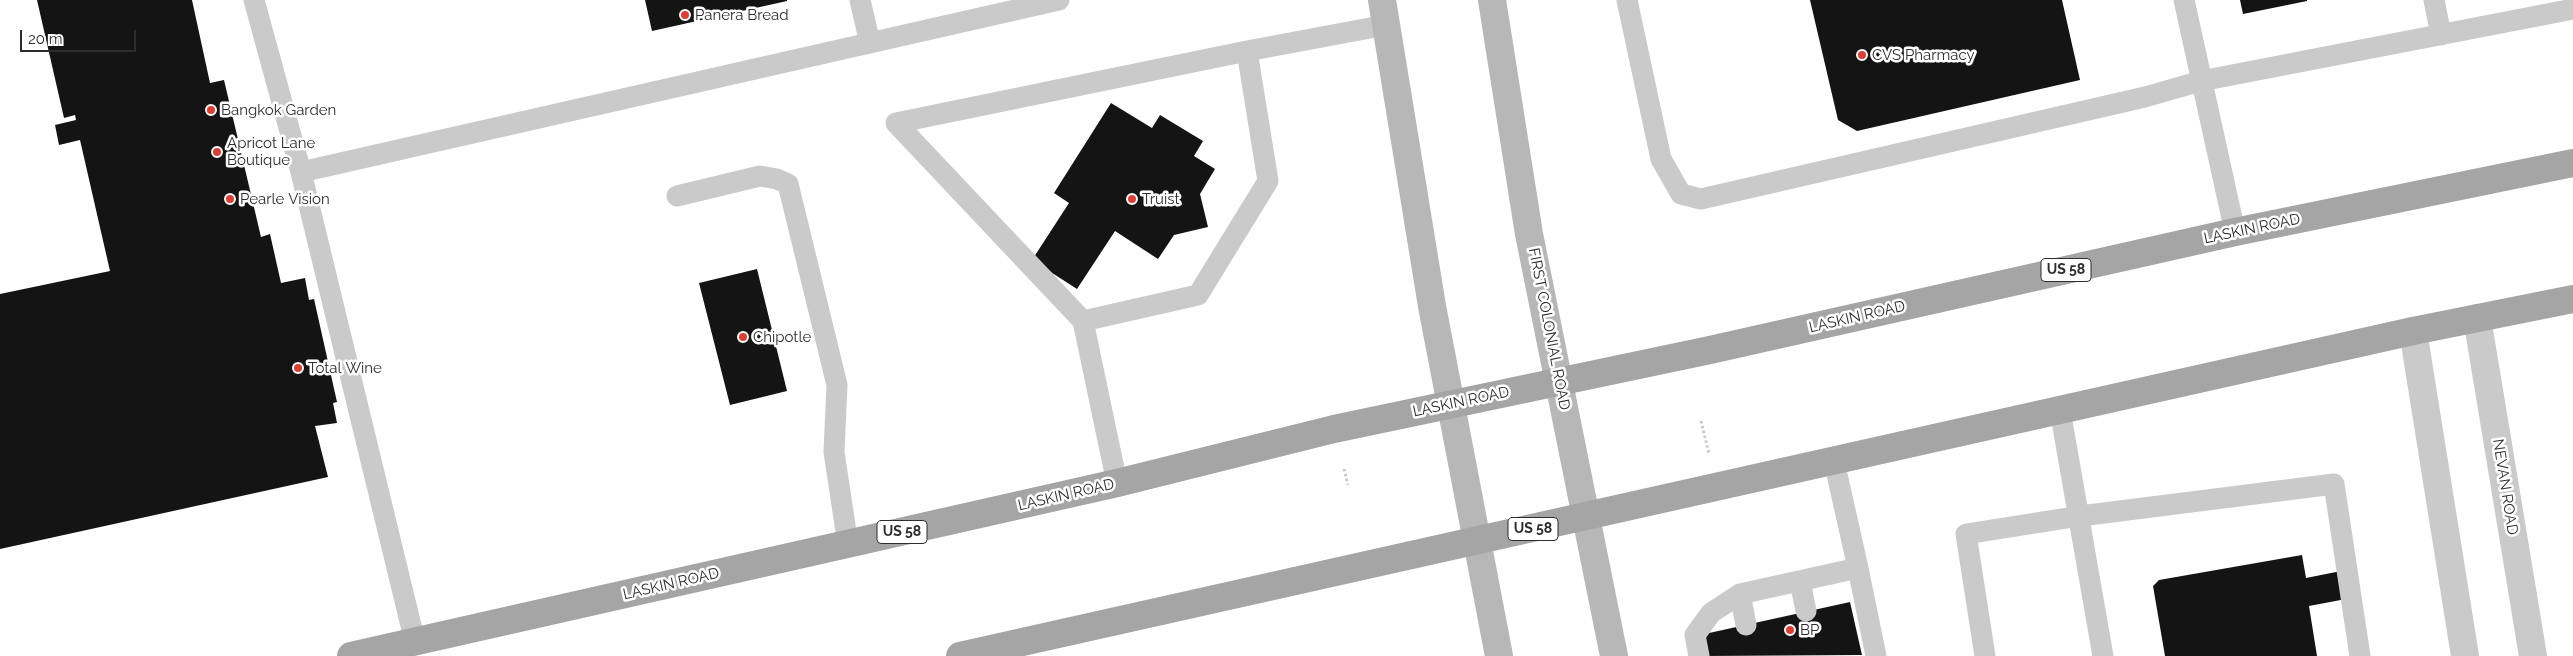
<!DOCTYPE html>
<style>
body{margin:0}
#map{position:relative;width:2573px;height:656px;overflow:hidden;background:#fff;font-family:Raleway,sans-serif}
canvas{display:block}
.scale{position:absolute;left:20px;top:30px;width:116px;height:22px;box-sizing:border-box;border:2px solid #2d2d2d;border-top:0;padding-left:6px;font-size:15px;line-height:18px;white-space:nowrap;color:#2d2d2d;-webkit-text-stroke:4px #fff;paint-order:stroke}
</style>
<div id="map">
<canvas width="2573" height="656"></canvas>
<div class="scale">20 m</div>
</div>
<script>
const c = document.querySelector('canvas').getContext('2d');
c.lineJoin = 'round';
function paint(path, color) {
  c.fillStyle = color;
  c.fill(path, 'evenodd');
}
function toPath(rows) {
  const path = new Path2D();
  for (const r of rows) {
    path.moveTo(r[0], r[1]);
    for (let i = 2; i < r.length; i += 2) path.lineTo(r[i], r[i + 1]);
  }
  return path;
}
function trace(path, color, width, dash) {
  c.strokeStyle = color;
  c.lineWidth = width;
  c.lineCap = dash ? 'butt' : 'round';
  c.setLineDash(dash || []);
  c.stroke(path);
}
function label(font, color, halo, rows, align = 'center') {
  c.font = font + ' Raleway,sans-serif';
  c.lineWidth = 5;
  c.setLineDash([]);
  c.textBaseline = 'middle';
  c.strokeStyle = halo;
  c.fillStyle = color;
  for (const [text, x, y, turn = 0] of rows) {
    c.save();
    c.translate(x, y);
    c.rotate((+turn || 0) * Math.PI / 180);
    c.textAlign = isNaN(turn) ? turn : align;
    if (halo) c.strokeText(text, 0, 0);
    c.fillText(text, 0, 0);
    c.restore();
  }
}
const building = toPath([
 [37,0,192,0,210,83,224,80,261,237,270,234,281,283,305,278,309,300,314,299,337,402,333,403,337,423,315,426,328,477,0,549,0,294,110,271,80,140,59,145,55,125,76,120,75,115,64,118],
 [645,0,787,0,787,1,652,31],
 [1810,0,2062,0,2080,80,1857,131,1838,120],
 [2240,0,2307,0,2307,1,2243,14],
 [1111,103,1152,128,1160,115,1203,141,1194,156,1215,169,1200,194,1208,227,1174,235,1158,259,1115,231,1077,289,1032,260,1069,203,1054,193],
 [757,269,787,391,730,405,699,283],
 [2302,555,2306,578,2341,571,2346,599,2309,606,2317,656,2165,656,2153,586,2159,580],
 [1850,602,1862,655,1705,656,1700,635]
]);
const path = toPath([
 [1701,421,1709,454],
 [1344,469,1348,485]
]);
const lane = toPath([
 [254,0,301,172,415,642],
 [860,0,870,43],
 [1627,0,1661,159,1681,194,1701,199,2145,97,2201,81,2573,9],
 [2184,0,2235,232],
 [2434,0,2441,35],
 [301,172,1059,0],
 [677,196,760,176,777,179,788,184,837,385,834,452,848,545],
 [1083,321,1198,295,1268,181,1247,51],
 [2060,410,2103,656],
 [1117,483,1083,321,896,123,1247,51,1386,25],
 [1858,568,1876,656],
 [1800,581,1806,611],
 [1740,594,1746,625],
 [1699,656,1695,635,1711,613,1740,594,1858,568,1834,461],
 [1985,656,1966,534,2080,516,2334,484,2360,656]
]);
const street = toPath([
 [2477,318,2533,656],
 [2413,331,2465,656]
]);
const secondary = toPath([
 [1382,0,1432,306,1499,656],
 [1492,0,1529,234,1614,656]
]);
const primary = toPath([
 [351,656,1117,483,1334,429,1710,350,2235,232,2573,163],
 [960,656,2413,331,2573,299]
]);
const markers = [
 [685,15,5,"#dd3f36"],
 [1862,55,5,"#dd3f36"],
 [211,110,5,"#dd3f36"],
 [217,152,5,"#dd3f36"],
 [230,199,5,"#dd3f36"],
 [1132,199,5,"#dd3f36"],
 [743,337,5,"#dd3f36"],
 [298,368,5,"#dd3f36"],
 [1790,630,5,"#dd3f36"]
];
const shields = [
 [2066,270,50],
 [1533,529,50],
 [902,532,50]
];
const shieldNames = [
 ["US 58",2066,270],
 ["US 58",1533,529],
 ["US 58",902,532]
];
const poiNames = [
 ["Panera Bread",695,15],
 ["CVS Pharmacy",1872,55],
 ["Bangkok Garden",221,110],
 ["Apricot Lane",227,143],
 ["Boutique",227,160],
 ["Pearle Vision",240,199],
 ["Truist",1142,199],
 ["Chipotle",753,337],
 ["Total Wine",308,368],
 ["BP",1800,630]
];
const streetNames = [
 ["LASKIN ROAD",2252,229,-12],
 ["LASKIN ROAD",1857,317,-13],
 ["FIRST COLONIAL ROAD",1549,329,79],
 ["LASKIN ROAD",1461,402,-12],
 ["NEVAN ROAD",2505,487,81],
 ["LASKIN ROAD",1066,495,-13],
 ["LASKIN ROAD",671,584,-13]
];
paint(building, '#141414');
trace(path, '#cacaca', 3, [2.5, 2.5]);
trace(lane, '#cacaca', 21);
trace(street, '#cacaca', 28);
trace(secondary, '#b7b7b7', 28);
trace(primary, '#a5a5a5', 28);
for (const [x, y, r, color] of markers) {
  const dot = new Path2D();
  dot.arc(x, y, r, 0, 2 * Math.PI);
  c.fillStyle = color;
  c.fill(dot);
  trace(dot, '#fff', 2);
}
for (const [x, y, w] of shields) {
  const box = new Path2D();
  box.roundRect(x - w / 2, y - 11.5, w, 23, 4);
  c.fillStyle = '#fff';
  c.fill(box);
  trace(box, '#2d2d2d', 1);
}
label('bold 14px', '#2d2d2d', null, shieldNames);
label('15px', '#2d2d2d', '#fff', poiNames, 'left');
label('15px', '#2d2d2d', '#fff', streetNames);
</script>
